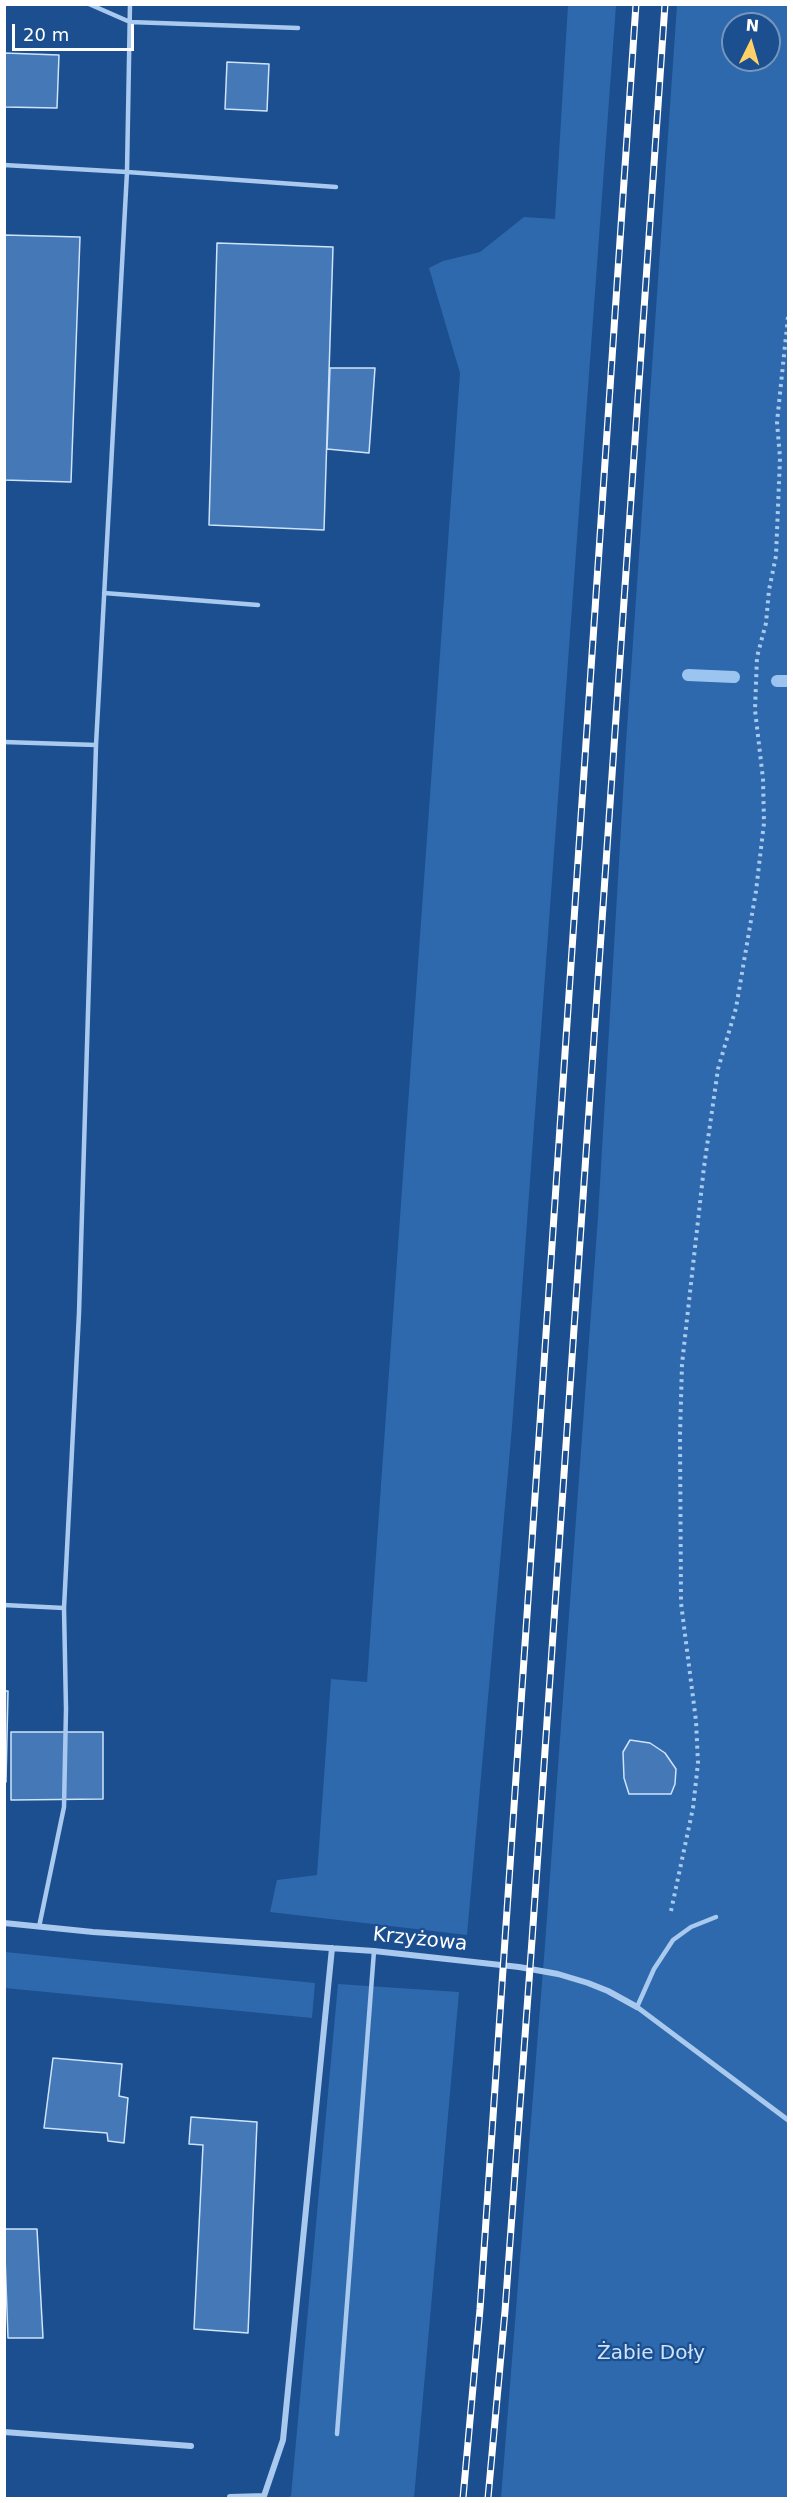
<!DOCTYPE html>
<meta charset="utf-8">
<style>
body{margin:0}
#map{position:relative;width:793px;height:2503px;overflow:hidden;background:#1b4f8f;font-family:"DejaVu Sans",sans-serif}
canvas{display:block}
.frame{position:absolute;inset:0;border:6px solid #fff;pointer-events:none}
.north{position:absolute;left:721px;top:12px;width:60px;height:60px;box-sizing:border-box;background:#1b4f8f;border:2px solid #7695bc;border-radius:50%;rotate:5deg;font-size:16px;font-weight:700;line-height:24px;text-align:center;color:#fff}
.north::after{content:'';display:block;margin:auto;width:21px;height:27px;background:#ffd166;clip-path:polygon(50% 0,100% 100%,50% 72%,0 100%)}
.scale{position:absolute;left:12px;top:24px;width:122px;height:27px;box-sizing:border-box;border:3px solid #fff;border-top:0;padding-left:8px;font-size:18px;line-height:21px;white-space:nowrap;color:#fff;-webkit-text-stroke:4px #1b4f8f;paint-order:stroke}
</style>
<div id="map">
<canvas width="793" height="2503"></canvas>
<div class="frame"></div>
<div class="north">N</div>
<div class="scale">20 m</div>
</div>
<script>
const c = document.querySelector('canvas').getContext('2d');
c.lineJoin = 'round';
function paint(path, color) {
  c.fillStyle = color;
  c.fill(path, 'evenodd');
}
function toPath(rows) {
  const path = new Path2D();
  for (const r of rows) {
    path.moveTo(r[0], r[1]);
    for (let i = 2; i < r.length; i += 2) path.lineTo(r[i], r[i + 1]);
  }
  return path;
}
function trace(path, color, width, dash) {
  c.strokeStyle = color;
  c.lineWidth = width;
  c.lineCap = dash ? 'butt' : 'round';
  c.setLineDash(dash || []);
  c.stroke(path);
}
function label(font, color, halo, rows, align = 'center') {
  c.font = font + ' "DejaVu Sans",sans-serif';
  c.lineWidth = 4.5;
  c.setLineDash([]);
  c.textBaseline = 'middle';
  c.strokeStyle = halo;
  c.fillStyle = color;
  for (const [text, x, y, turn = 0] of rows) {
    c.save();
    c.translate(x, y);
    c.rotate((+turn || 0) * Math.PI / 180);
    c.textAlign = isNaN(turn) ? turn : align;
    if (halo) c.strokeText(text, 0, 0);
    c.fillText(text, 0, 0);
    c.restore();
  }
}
const green = toPath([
 [568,5,616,5,512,1427,467,1935,270,1912,277,1880,317,1875,331,1679,367,1682,460,373,429,268,443,261,480,252,524,217,555,219],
 [677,5,788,5,788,2498,501,2498,545,1945,598,1217,626,743],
 [733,24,769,24,769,60,733,60],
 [5,1952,315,1983,312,2018,5,1988],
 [338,1984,459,1992,414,2498,286,2498,291,2496]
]);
const stream = toPath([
 [688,675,734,677],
 [777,681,788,681]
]);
const building = toPath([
 [4,53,59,55,57,108,4,107,4,53],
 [227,62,269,64,267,111,225,109,227,62],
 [4,235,80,237,71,482,4,480,4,235],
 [217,243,333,247,324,530,209,525,217,243],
 [330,368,375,368,369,453,327,449,330,368],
 [4,1691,8,1691,6,1782,4,1782,4,1691],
 [11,1732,103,1732,103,1799,11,1800,11,1732],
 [630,1740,650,1743,665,1753,676,1769,675,1784,671,1794,629,1794,624,1778,623,1752,630,1740],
 [53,2058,122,2064,119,2096,128,2098,124,2143,108,2141,107,2133,44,2128,53,2058],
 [191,2117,257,2122,248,2333,194,2329,203,2145,189,2144,191,2117],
 [4,2229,37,2229,43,2338,8,2338,4,2229]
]);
const path = toPath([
 [671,1911,693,1808,698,1763,696,1721,681,1603,680,1435,682,1364,704,1167,718,1069,736,1008,756,891,764,823,763,779,755,710,757,657,766,623,769,590,776,556,780,458,777,422,788,317]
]);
const service = toPath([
 [89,4,130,22,298,28],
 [130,4,127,172,336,187],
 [4,165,127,172,96,745,79,1313,64,1608,4,1605],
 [104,593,258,605],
 [4,742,96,745],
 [39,1927,64,1807,66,1709,64,1608],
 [637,2007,654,1969,673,1940,691,1927,716,1917],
 [337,2434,374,1951]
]);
const pedestrian = toPath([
 [637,2007,788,2120]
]);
const minor = toPath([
 [4,1923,93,1932,374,1951,519,1967,558,1974,588,1983,608,1991,637,2007],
 [4,2432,191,2446],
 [230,2497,264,2496,283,2440,332,1948]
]);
const rail = toPath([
 [463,2498,480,2309,636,4],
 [488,2498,505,2311,532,1940,665,4]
]);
const streetNames = [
 ["Krzyżowa",420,1940,6]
];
const parkNames = [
 ["Żabie Doły",651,2354]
];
paint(green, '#2e69ad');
trace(stream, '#9cc4f0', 12);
paint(building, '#4478b7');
trace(building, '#cfe3fa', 1.5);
trace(path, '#a9c9ee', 4, [3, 4.5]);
trace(service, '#a9c9ee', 4.5);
trace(pedestrian, '#a9c9ee', 5);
trace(minor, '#a9c9ee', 6);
trace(rail, '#fff', 7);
trace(rail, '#1b4f8f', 4.5, [14]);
label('20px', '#fff', '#1b4f8f', streetNames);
label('20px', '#cfe3fa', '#1b4f8f', parkNames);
</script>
